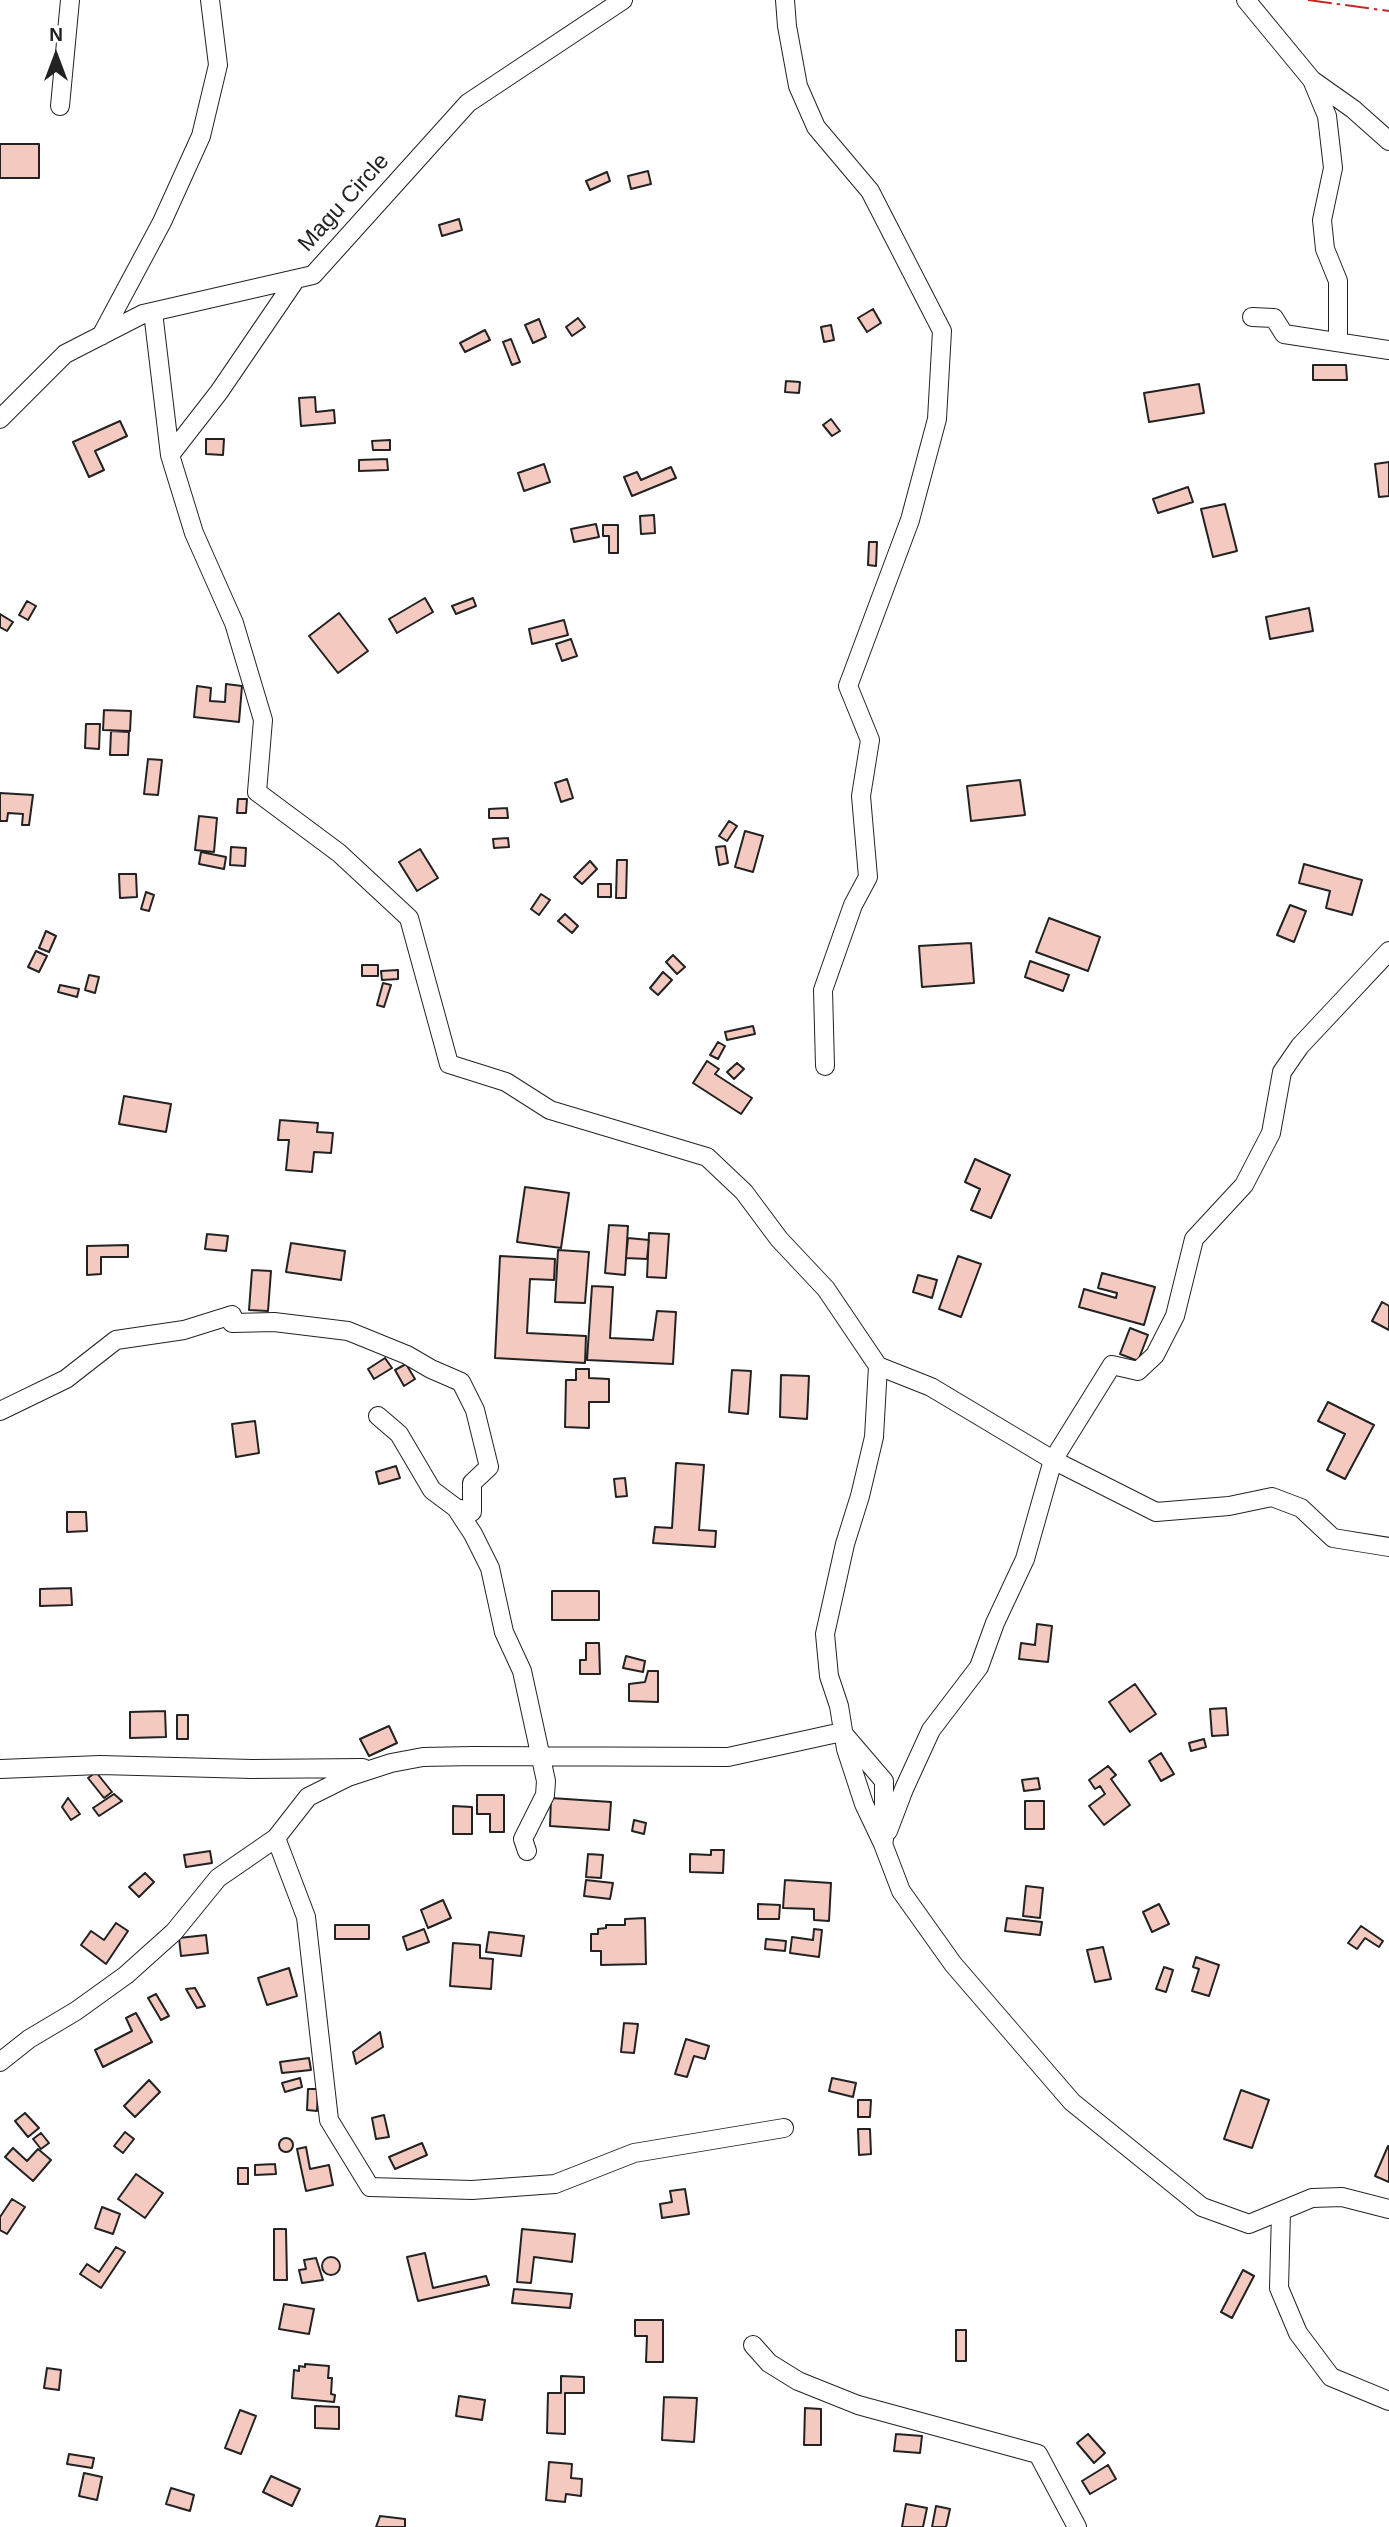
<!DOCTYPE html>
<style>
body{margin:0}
#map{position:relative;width:1389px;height:2527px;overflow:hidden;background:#fff;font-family:Helvetica,sans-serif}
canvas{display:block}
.north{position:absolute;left:21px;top:21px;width:70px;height:70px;-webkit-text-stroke:5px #fff;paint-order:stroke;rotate:0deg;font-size:19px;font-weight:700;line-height:28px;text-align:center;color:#222}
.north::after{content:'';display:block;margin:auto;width:24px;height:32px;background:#222;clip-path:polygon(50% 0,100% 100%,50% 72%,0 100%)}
</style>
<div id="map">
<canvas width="1389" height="2527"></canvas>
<div class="north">N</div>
</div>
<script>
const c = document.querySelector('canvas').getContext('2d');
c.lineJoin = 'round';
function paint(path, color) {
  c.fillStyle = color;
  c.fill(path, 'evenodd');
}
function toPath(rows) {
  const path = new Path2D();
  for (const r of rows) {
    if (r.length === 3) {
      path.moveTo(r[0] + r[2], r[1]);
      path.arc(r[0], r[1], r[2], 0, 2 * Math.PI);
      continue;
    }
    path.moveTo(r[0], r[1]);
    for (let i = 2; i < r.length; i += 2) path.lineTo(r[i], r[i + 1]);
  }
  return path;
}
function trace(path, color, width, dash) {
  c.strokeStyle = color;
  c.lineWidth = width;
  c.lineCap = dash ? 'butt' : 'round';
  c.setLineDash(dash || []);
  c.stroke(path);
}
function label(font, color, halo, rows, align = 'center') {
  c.font = font + ' Helvetica,sans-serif';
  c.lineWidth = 5;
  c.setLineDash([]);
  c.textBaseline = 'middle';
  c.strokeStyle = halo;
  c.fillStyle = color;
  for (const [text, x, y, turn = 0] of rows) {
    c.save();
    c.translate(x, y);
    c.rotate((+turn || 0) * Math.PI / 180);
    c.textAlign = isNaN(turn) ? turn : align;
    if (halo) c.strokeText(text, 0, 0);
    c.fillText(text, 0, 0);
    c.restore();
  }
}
const building = toPath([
 [0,144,39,144,39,178,0,178,0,144],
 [648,171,651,184,631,189,628,176,648,171],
 [607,172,610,181,590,190,586,181,607,172],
 [459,219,462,230,442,236,439,225,459,219],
 [873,309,881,323,867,332,858,318,873,309],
 [578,318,585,327,572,336,566,327,578,318],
 [539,319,546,337,533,343,525,325,539,319],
 [831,325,834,340,824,342,821,327,831,325],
 [485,330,490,340,465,352,460,343,485,330],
 [511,339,520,362,512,365,503,342,511,339],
 [1313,365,1346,365,1347,380,1313,380,1313,365],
 [786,381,800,382,799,393,785,392,786,381],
 [1199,384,1204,413,1149,422,1144,393,1199,384],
 [315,397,316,412,334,410,335,423,301,426,299,398,315,397],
 [831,419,840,431,832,436,823,425,831,419],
 [120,421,127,436,95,451,104,470,89,477,73,442,120,421],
 [206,439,224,439,223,455,206,454,206,439],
 [390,440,390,450,373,450,372,441,390,440],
 [387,459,388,470,359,471,359,460,387,459],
 [1389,462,1389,496,1379,497,1375,464,1389,462],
 [544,464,550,482,524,491,518,473,544,464],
 [671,467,676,478,632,496,624,477,637,472,641,480,671,467],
 [1188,487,1193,502,1158,513,1153,499,1188,487],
 [1225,504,1237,551,1213,557,1201,509,1225,504],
 [654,515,655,533,641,534,640,516,654,515],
 [596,524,599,537,574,542,571,529,596,524],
 [603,525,618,525,618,553,609,553,609,536,603,536,603,525],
 [869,542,877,542,876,566,868,565,869,542],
 [425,598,433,612,397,633,389,619,425,598],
 [473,598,476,606,456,614,452,606,473,598],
 [27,601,36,606,28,620,19,615,27,601],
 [1309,608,1313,631,1270,639,1266,617,1309,608],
 [339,613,368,651,338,673,309,636,339,613],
 [0,614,13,622,7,631,0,627,0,614],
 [564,620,568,635,532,644,529,629,564,620],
 [571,639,577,656,562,661,556,644,571,639],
 [226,684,242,686,239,722,194,717,197,686,211,688,210,701,225,702,226,684],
 [104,710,131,711,130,731,103,730,104,710],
 [86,724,100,724,99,749,85,748,86,724],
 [111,731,129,732,128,755,110,755,111,731],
 [148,759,162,760,158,795,144,794,148,759],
 [567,779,573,798,561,802,555,783,567,779],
 [1020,780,1025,815,971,821,967,786,1020,780],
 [0,793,33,795,29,825,22,825,23,814,8,813,7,821,0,821,0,793],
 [238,799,247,799,246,813,237,813,238,799],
 [507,808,508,818,489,818,489,809,507,808],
 [199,816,217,818,214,852,195,850,199,816],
 [729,821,737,826,727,841,719,836,729,821],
 [745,831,763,836,753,872,735,867,745,831],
 [508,838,509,847,494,848,493,839,508,838],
 [725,846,728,863,719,865,716,847,725,846],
 [231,847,246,848,245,866,230,865,231,847],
 [420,849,438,878,417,891,399,862,420,849],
 [201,852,226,857,224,869,199,864,201,852],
 [617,860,627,860,626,898,616,898,617,860],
 [590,861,597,869,582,884,574,877,590,861],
 [1304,864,1362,880,1352,915,1326,908,1330,891,1299,883,1304,864],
 [119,874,136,874,137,897,120,898,119,874],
 [598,884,611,884,611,897,598,897,598,884],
 [146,892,154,895,149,911,141,909,146,892],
 [541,894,550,900,539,915,531,909,541,894],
 [1290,905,1306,911,1294,942,1277,935,1290,905],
 [565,914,578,926,572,933,558,921,565,914],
 [1049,918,1100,937,1088,971,1036,952,1049,918],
 [46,931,56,936,49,952,39,948,46,931],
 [971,943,974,983,922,987,919,946,971,943],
 [36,951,47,956,39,972,28,967,36,951],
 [673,955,685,967,677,974,666,962,673,955],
 [1030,961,1069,975,1063,991,1025,977,1030,961],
 [362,965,378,965,378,976,362,976,362,965],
 [398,970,398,979,382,980,381,971,398,970],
 [663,972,672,980,658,995,650,988,663,972],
 [89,975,99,977,95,993,85,990,89,975],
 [383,983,391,985,384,1007,377,1005,383,983],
 [60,985,79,989,77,997,58,992,60,985],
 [753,1026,755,1034,727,1040,725,1032,753,1026],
 [718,1042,725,1046,718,1059,710,1055,718,1042],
 [707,1061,719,1069,715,1074,752,1098,741,1114,693,1083,707,1061],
 [737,1063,744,1069,734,1079,727,1072,737,1063],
 [124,1096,171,1104,166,1132,119,1124,124,1096],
 [280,1120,318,1123,317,1132,333,1133,331,1153,314,1152,312,1172,286,1170,289,1140,278,1140,280,1120],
 [975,1159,1010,1175,991,1218,971,1210,980,1189,965,1182,975,1159],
 [525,1187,569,1193,561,1248,517,1242,525,1187],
 [609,1225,628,1226,625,1275,605,1273,609,1225],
 [649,1233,669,1234,666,1278,647,1277,649,1233],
 [207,1234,228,1236,226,1251,205,1249,207,1234],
 [628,1238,649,1240,647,1259,626,1258,628,1238],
 [291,1243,345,1251,341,1280,286,1272,291,1243],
 [128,1245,128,1257,101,1257,101,1274,87,1275,87,1246,128,1245],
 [558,1250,589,1252,585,1303,555,1302,558,1250],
 [500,1256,555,1259,554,1280,530,1279,527,1333,586,1336,585,1363,495,1358,500,1256],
 [958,1256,981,1264,961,1317,939,1309,958,1256],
 [252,1270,271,1271,268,1311,249,1310,252,1270],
 [1102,1273,1155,1287,1144,1325,1079,1307,1084,1289,1116,1298,1117,1293,1098,1288,1102,1273],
 [918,1275,937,1280,932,1298,913,1292,918,1275],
 [592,1286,613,1287,610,1338,653,1340,657,1311,676,1312,673,1364,587,1360,592,1286],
 [1382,1302,1389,1306,1389,1330,1372,1321,1382,1302],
 [1130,1328,1148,1335,1138,1361,1120,1354,1130,1328],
 [385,1358,392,1368,374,1379,368,1369,385,1358],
 [406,1364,415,1379,404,1386,395,1370,406,1364],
 [576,1369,589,1369,589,1378,609,1379,609,1402,589,1402,589,1428,565,1427,566,1380,576,1380,576,1369],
 [732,1370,751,1371,748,1414,729,1412,732,1370],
 [781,1375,809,1376,807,1419,780,1417,781,1375],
 [1328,1402,1374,1425,1345,1479,1327,1470,1345,1434,1318,1421,1328,1402],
 [255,1421,259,1453,236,1457,232,1424,255,1421],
 [676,1463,704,1465,699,1530,716,1531,715,1547,653,1543,655,1527,672,1528,676,1463],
 [396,1466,400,1478,379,1484,376,1472,396,1466],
 [625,1478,627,1496,616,1497,614,1479,625,1478],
 [67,1512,86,1512,87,1531,67,1532,67,1512],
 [71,1588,72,1605,40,1606,40,1589,71,1588],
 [552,1591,599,1591,599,1620,552,1620,552,1591],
 [1037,1624,1052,1626,1048,1662,1019,1659,1021,1643,1035,1645,1037,1624],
 [586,1643,599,1643,600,1674,580,1674,580,1660,586,1660,586,1643],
 [626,1656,645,1661,643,1672,623,1668,626,1656],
 [648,1671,658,1671,658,1702,629,1701,629,1684,645,1682,648,1671],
 [1135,1684,1156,1714,1130,1732,1109,1702,1135,1684],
 [1226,1708,1228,1735,1212,1736,1210,1709,1226,1708],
 [165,1711,166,1737,130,1738,130,1712,165,1711],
 [177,1715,188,1715,188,1739,177,1739,177,1715],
 [389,1726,397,1743,369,1756,360,1739,389,1726],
 [1204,1739,1206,1747,1191,1751,1189,1743,1204,1739],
 [1161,1753,1174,1774,1161,1781,1149,1761,1161,1753],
 [1108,1766,1116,1775,1111,1779,1130,1805,1104,1825,1089,1806,1105,1794,1100,1786,1095,1789,1089,1780,1108,1766],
 [96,1772,112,1792,104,1798,88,1778,96,1772],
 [1038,1778,1040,1789,1024,1791,1022,1780,1038,1778],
 [114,1794,122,1801,99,1816,93,1808,114,1794],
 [477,1795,504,1795,504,1832,490,1832,490,1814,477,1814,477,1795],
 [68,1798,80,1814,71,1820,62,1807,68,1798],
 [551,1798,611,1802,609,1830,550,1826,551,1798],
 [1025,1801,1044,1801,1044,1829,1025,1829,1025,1801],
 [453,1806,472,1807,472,1834,453,1834,453,1806],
 [634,1820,646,1823,644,1834,632,1831,634,1820],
 [711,1850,724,1850,723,1873,690,1872,690,1854,711,1855,711,1850],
 [210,1851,212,1863,186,1867,184,1855,210,1851],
 [588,1854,603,1855,601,1878,586,1877,588,1854],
 [145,1873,154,1882,139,1897,129,1887,145,1873],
 [586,1880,613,1883,610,1899,584,1896,586,1880],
 [785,1880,831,1883,829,1921,814,1920,814,1909,783,1908,785,1880],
 [1026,1886,1043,1888,1040,1918,1023,1916,1026,1886],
 [443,1900,451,1918,428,1928,421,1910,443,1900],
 [758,1904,780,1905,779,1919,758,1919,758,1904],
 [1159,1904,1169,1924,1152,1932,1143,1912,1159,1904],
 [645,1918,646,1964,601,1965,601,1951,591,1951,591,1934,598,1934,598,1929,606,1928,606,1925,625,1925,625,1919,645,1918],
 [1007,1918,1042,1922,1040,1935,1005,1931,1007,1918],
 [116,1923,128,1931,106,1964,81,1945,91,1931,104,1940,116,1923],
 [335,1925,369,1925,369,1939,335,1939,335,1925],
 [1361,1926,1383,1941,1379,1947,1365,1938,1357,1949,1348,1943,1361,1926],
 [424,1929,429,1942,407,1950,403,1937,424,1929],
 [814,1929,822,1930,819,1957,790,1953,792,1937,813,1940,814,1929],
 [489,1932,524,1936,521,1956,486,1952,489,1932],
 [206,1935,208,1953,181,1956,179,1938,206,1935],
 [766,1939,786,1941,785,1951,765,1949,766,1939],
 [453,1943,480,1945,480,1958,493,1959,491,1989,450,1986,453,1943],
 [1103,1947,1111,1979,1095,1982,1087,1950,1103,1947],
 [1196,1957,1219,1965,1209,1996,1192,1991,1199,1969,1193,1967,1196,1957],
 [1164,1967,1173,1970,1166,1992,1156,1989,1164,1967],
 [289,1968,297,1996,267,2005,258,1978,289,1968],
 [195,1988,205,2006,197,2008,186,1989,195,1988],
 [156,1994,169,2016,161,2020,148,1998,156,1994],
 [136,2013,152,2042,103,2067,95,2050,132,2031,126,2018,136,2013],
 [624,2023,638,2024,634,2053,621,2052,624,2023],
 [380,2032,383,2047,356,2064,353,2052,380,2032],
 [686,2039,709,2046,705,2059,694,2056,687,2077,675,2074,686,2039],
 [309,2058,311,2070,282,2073,280,2062,309,2058],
 [300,2078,302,2087,285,2092,282,2083,300,2078],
 [832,2078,856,2083,853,2097,829,2091,832,2078],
 [149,2080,160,2092,135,2117,124,2106,149,2080],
 [308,2089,318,2089,317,2111,307,2110,308,2089],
 [1241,2090,1269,2100,1252,2148,1224,2139,1241,2090],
 [858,2100,871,2100,870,2117,858,2117,858,2100],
 [25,2113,39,2128,28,2137,15,2121,25,2113],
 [384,2115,389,2137,376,2139,372,2118,384,2115],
 [858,2129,870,2129,871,2154,859,2155,858,2129],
 [125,2132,134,2139,123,2153,114,2146,125,2132],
 [41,2133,49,2143,41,2149,33,2139,41,2133],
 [286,2145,7],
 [422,2143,427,2155,395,2169,389,2157,422,2143],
 [1388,2146,1389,2146,1389,2182,1375,2176,1388,2146],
 [306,2147,310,2169,329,2165,333,2185,306,2191,297,2149,306,2147],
 [13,2148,27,2161,38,2149,51,2160,33,2181,5,2157,13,2148],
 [275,2164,276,2174,255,2175,255,2165,275,2164],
 [238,2168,248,2168,248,2184,238,2184,238,2168],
 [136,2174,163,2193,145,2218,118,2199,136,2174],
 [685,2189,689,2214,662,2218,660,2204,672,2202,670,2191,685,2189],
 [12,2199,25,2207,7,2234,0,2230,0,2217,12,2199],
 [102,2207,120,2214,113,2234,95,2228,102,2207],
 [274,2229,286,2229,287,2280,274,2280,274,2229],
 [522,2229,575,2234,572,2262,534,2257,531,2283,517,2282,522,2229],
 [116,2247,125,2252,101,2288,80,2274,87,2264,99,2272,116,2247],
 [425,2253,433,2288,486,2276,489,2285,418,2301,407,2257,425,2253],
 [331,2266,9],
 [316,2258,323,2280,302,2283,299,2270,306,2269,304,2260,316,2258],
 [1243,2270,1254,2276,1232,2318,1221,2312,1243,2270],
 [514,2289,572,2294,570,2308,512,2303,514,2289],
 [284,2304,314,2309,309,2334,279,2329,284,2304],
 [635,2320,663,2320,663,2362,646,2362,647,2336,635,2336,635,2320],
 [956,2330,966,2330,966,2361,956,2361,956,2330],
 [305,2364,329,2366,328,2378,332,2378,331,2394,335,2395,334,2402,292,2398,294,2370,299,2371,299,2366,305,2367,305,2364],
 [47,2368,61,2370,59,2390,44,2388,47,2368],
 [561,2376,584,2377,584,2393,565,2393,565,2434,547,2433,548,2393,561,2393,561,2376],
 [459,2396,485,2400,482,2420,456,2416,459,2396],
 [664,2397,697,2398,694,2442,662,2440,664,2397],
 [315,2406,339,2407,339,2429,315,2428,315,2406],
 [805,2408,821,2409,821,2445,804,2445,805,2408],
 [240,2410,256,2416,241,2454,225,2448,240,2410],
 [896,2434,922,2436,920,2453,894,2451,896,2434],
 [1088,2434,1105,2453,1094,2463,1077,2443,1088,2434],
 [69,2454,94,2458,92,2468,67,2464,69,2454],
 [549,2462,572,2464,571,2478,582,2479,581,2496,566,2494,565,2502,546,2500,549,2462],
 [1108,2465,1116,2479,1090,2494,1082,2481,1108,2465],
 [84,2473,102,2477,97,2500,79,2496,84,2473],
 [271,2476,300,2489,292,2506,263,2492,271,2476],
 [171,2488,194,2495,190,2511,166,2504,171,2488],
 [906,2504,927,2508,923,2527,902,2527,906,2504],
 [936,2506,950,2509,946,2527,932,2527,936,2506],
 [380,2516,405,2519,405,2527,376,2527,380,2516]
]);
const street = toPath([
 [785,0,787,26,798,86,816,127,870,191,942,331,937,419,910,520,848,686,870,740,861,796,868,877,853,905,823,990,825,1066],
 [1246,0,1312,80,1327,116,1333,168,1322,220,1325,249,1338,281,1338,340],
 [1312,80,1353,109,1389,141],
 [60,106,70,0],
 [296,279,219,392,170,455,194,533,234,623,263,720,257,792,339,853,409,918,449,1064,506,1082,550,1110,707,1157,744,1192,779,1239,826,1289,878,1366,874,1437,860,1496,845,1544,825,1634,829,1676,839,1706,846,1749,864,1804,883,1844,901,1891,953,1964,1072,2102,1202,2207,1249,2224,1312,2198,1342,2197,1389,2209],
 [153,312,170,455],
 [1252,317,1274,318,1284,334,1389,350],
 [101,336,162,222,201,136,218,65,210,0],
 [0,419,65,354,143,314,313,275,468,103,623,0],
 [232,1323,274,1322,348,1331,407,1355,431,1369,461,1382,475,1410,489,1467,472,1483,472,1512,456,1508,473,1534,490,1568,504,1632,522,1671,546,1781,545,1795,523,1839,527,1851],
 [878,1366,931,1387,1053,1460,1156,1512,1229,1506,1272,1497,1301,1508,1333,1538,1389,1547],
 [0,1411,66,1379,116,1340,184,1330,232,1315],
 [378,1416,399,1434,432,1490,456,1508],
 [0,1769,100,1765,252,1769,363,1768],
 [888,1831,904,1789,931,1730,979,1667,995,1623,1025,1559,1053,1460,1112,1365,1138,1371,1155,1355,1175,1316,1194,1239,1244,1185,1271,1133,1282,1072,1300,1046,1389,951],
 [276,1838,306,1917,329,2120,370,2187,472,2190,555,2184,634,2153,784,2128],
 [0,2062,29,2039,76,2011,126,1975,174,1932,218,1878,276,1838,308,1797,348,1777,391,1763,423,1757,473,1756,728,1757,842,1732,884,1781,884,1840],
 [1281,2212,1279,2288,1298,2333,1331,2377,1389,2401],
 [753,2345,769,2363,798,2381,858,2405,1038,2454,1077,2527]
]);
const power = toPath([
 [1308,0,1389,11]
]);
const streetNames = [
 ["Magu Circle",344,203,-48]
];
paint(building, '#f3c9c0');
trace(building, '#222', 2);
trace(street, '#222', 20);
trace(street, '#fff', 18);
trace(power, '#c62828', 2, [24, 5, 3.5, 5]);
label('23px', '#222', '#fff', streetNames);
</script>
